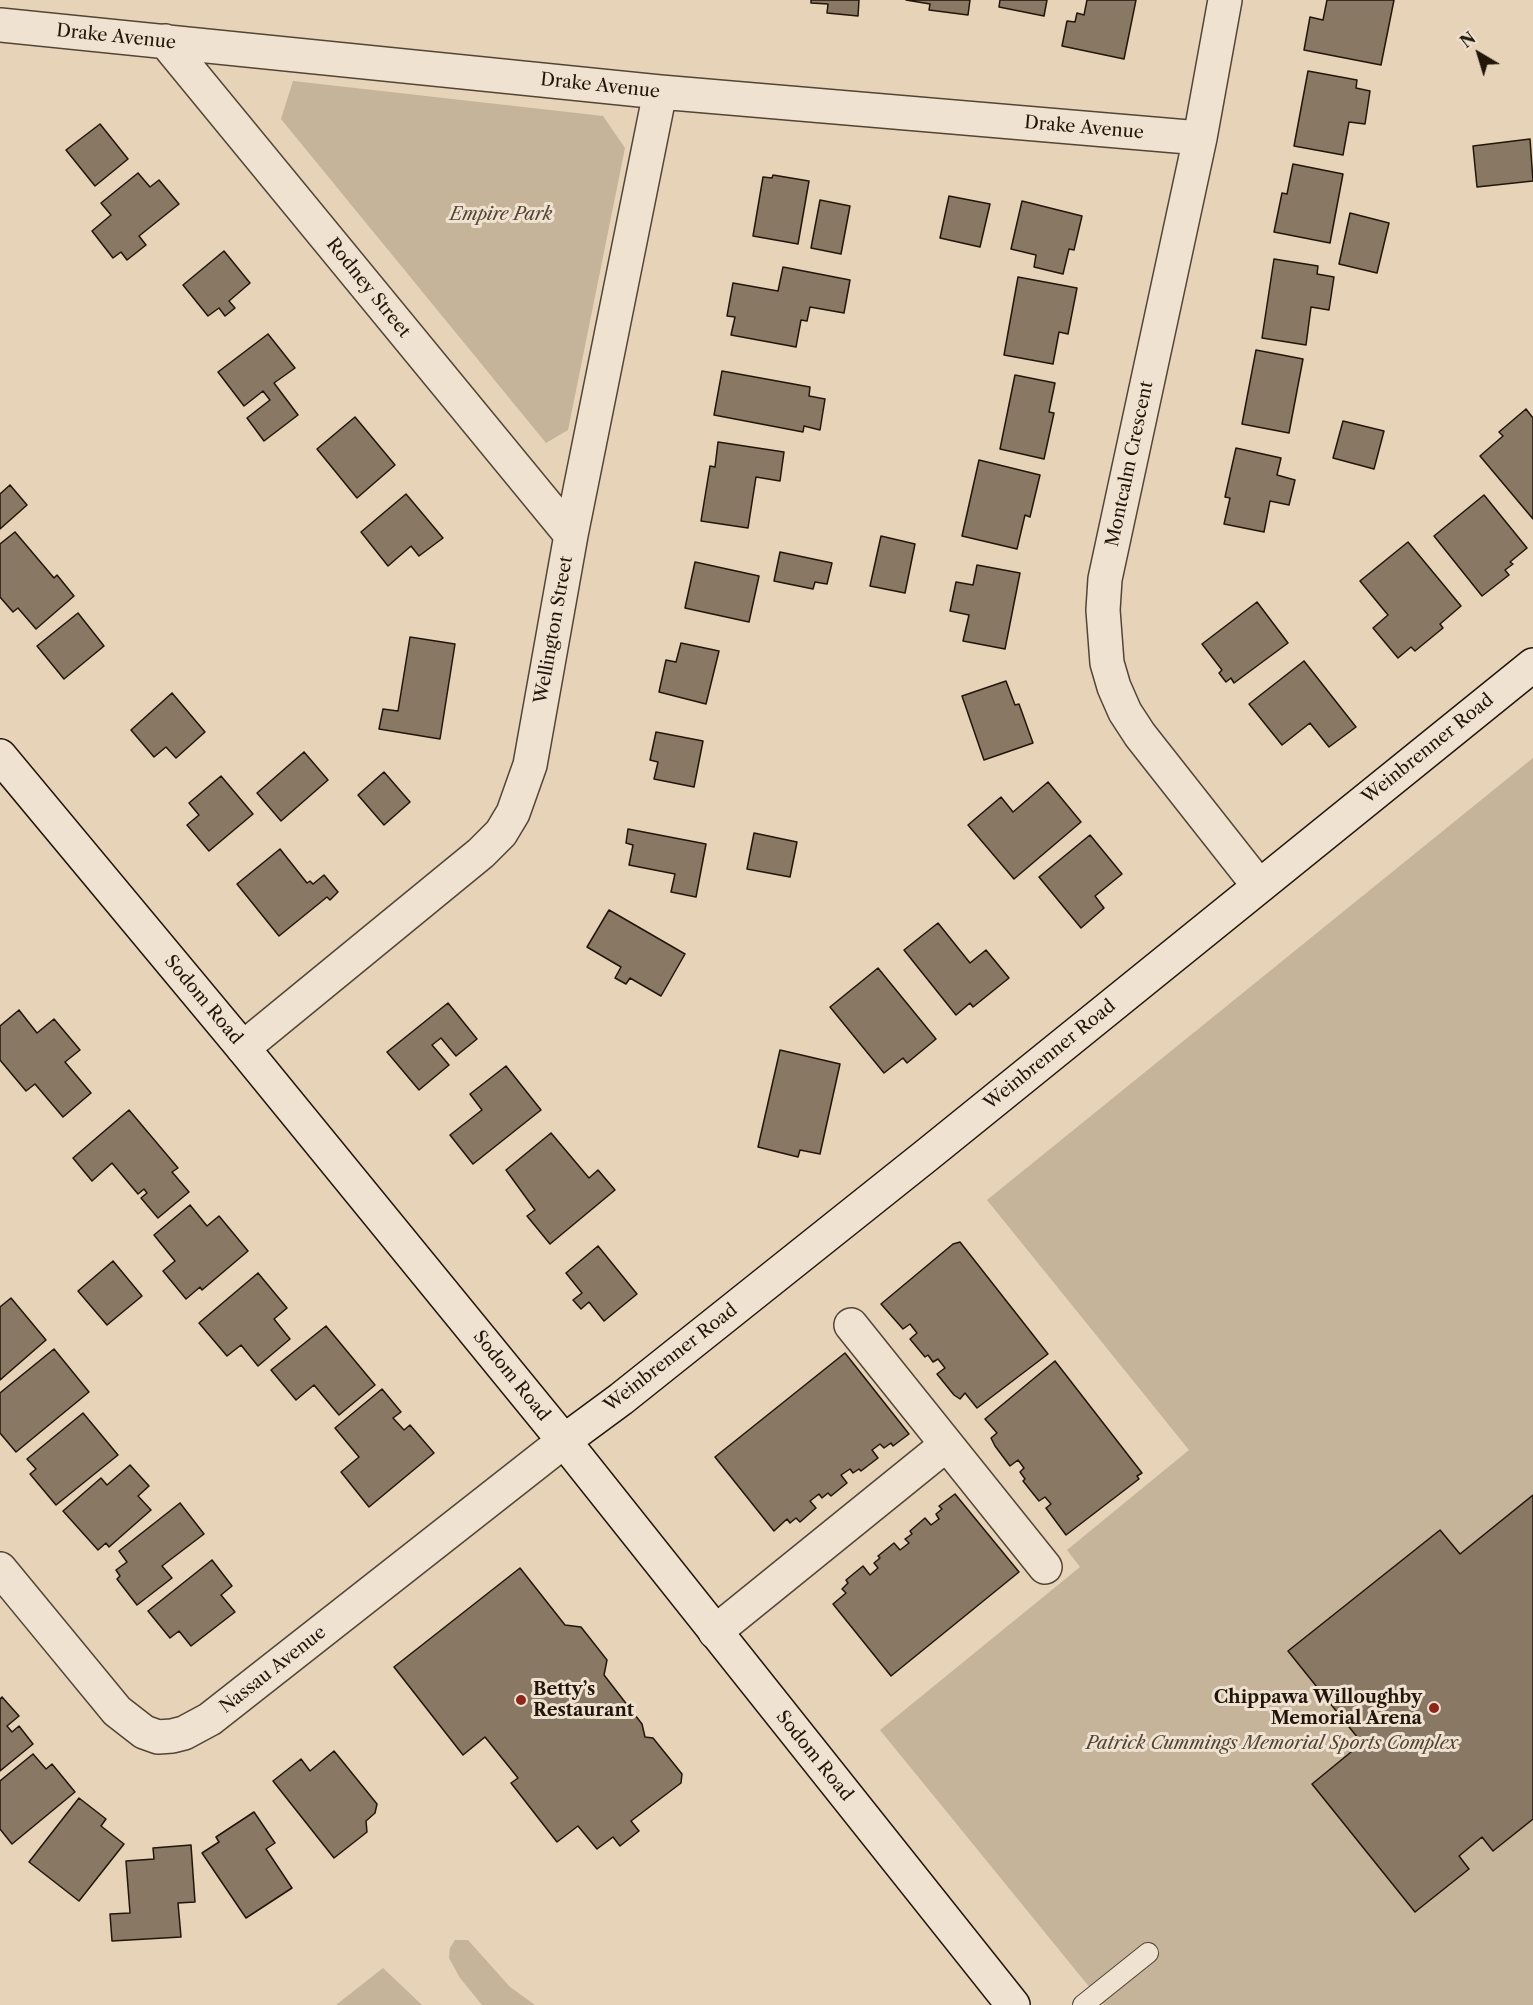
<!DOCTYPE html>
<meta charset="utf-8">
<style>
body{margin:0}
#map{position:relative;width:1533px;height:2005px;overflow:hidden;background:#e6d3b8;font-family:"Libre Caslon Text",serif}
canvas{display:block}
.north{position:absolute;left:1449px;top:24px;width:60px;height:60px;-webkit-text-stroke:4px #efe2d1;paint-order:stroke;rotate:322deg;font-size:16px;font-weight:700;line-height:24px;text-align:center;color:#22160a}
.north::after{content:'';display:block;margin:auto;width:21px;height:27px;background:#22160a;clip-path:polygon(50% 0,100% 100%,50% 72%,0 100%)}
</style>
<div id="map">
<canvas width="1533" height="2005"></canvas>
<div class="north">N</div>
</div>
<script>
const c = document.querySelector('canvas').getContext('2d');
c.lineJoin = 'round';
function paint(path, color) {
  c.fillStyle = color;
  c.fill(path, 'evenodd');
}
function toPath(rows) {
  const path = new Path2D();
  for (const r of rows) {
    path.moveTo(r[0], r[1]);
    for (let i = 2; i < r.length; i += 2) path.lineTo(r[i], r[i + 1]);
  }
  return path;
}
function trace(path, color, width, dash) {
  c.strokeStyle = color;
  c.lineWidth = width;
  c.lineCap = dash ? 'butt' : 'round';
  c.setLineDash(dash || []);
  c.stroke(path);
}
function label(font, color, halo, rows, align = 'center') {
  c.font = font + ' "Libre Caslon Text",serif';
  c.lineWidth = 6;
  c.setLineDash([]);
  c.textBaseline = 'middle';
  c.strokeStyle = halo;
  c.fillStyle = color;
  for (const [text, x, y, turn = 0] of rows) {
    c.save();
    c.translate(x, y);
    c.rotate((+turn || 0) * Math.PI / 180);
    c.textAlign = isNaN(turn) ? turn : align;
    if (halo) c.strokeText(text, 0, 0);
    c.fillText(text, 0, 0);
    c.restore();
  }
}
const green = toPath([
 [293,81,603,116,625,148,568,430,546,443,281,119],
 [1533,758,1533,2005,1104,2005,880,1730,1080,1567,1067,1550,1189,1450,987,1200],
 [455,1940,468,1940,510,1987,535,2005,482,2005,460,1978,449,1958,450,1948],
 [383,1968,422,2005,336,2005]
]);
const building = toPath([
 [811,0,859,0,858,16,827,13,828,4,811,3,811,0],
 [906,0,970,0,968,15,929,10,930,4,906,0],
 [1000,0,1047,0,1044,16,999,7,1000,0],
 [1087,0,1136,0,1124,59,1062,46,1067,21,1075,22,1077,13,1084,15,1087,0],
 [1327,0,1394,0,1381,65,1304,50,1310,17,1323,20,1327,0],
 [1308,71,1357,80,1356,88,1370,91,1365,124,1349,122,1343,155,1294,146,1308,71],
 [100,124,128,159,95,186,66,150,100,124],
 [1530,139,1533,181,1477,187,1473,146,1530,139],
 [1293,164,1343,174,1330,243,1274,232,1282,193,1287,194,1293,164],
 [138,173,150,187,159,180,179,204,139,236,146,245,127,260,121,252,113,258,92,231,111,215,101,203,138,173],
 [773,175,809,181,798,244,753,236,763,177,772,178,773,175],
 [949,196,990,204,980,247,940,238,949,196],
 [820,200,850,206,841,254,811,248,820,200],
 [1022,201,1082,216,1074,250,1069,249,1063,274,1034,267,1036,255,1011,249,1022,201],
 [1350,213,1389,223,1377,273,1339,264,1350,213],
 [224,251,250,283,229,301,235,308,225,316,219,308,208,316,183,285,224,251],
 [1274,259,1318,266,1317,274,1334,277,1329,310,1311,307,1306,345,1262,338,1274,259],
 [783,267,850,280,844,313,810,307,807,321,801,320,796,347,731,335,735,317,727,316,733,283,778,291,783,267],
 [1018,277,1077,288,1068,334,1059,332,1053,364,1004,355,1018,277],
 [268,334,295,368,274,383,298,415,264,441,247,418,270,400,263,391,244,406,218,372,268,334],
 [1256,350,1303,359,1289,433,1242,424,1256,350],
 [722,371,810,387,809,396,825,399,820,430,804,426,803,432,714,415,722,371],
 [1015,375,1055,383,1049,412,1054,413,1044,459,1000,449,1015,375],
 [1526,409,1533,418,1533,519,1480,456,1503,436,1499,432,1526,409],
 [355,417,395,465,357,498,317,449,355,417],
 [1343,421,1384,431,1374,469,1333,458,1343,421],
 [718,442,784,452,780,481,756,477,748,528,701,521,710,466,715,467,718,442],
 [1236,448,1281,458,1277,475,1295,480,1289,505,1270,501,1264,532,1224,524,1230,498,1225,497,1236,448],
 [979,460,1040,475,1030,517,1025,515,1017,549,962,536,979,460],
 [10,485,27,505,0,529,0,494,10,485],
 [406,494,443,538,419,556,411,546,388,566,361,532,406,494],
 [1484,495,1527,548,1510,562,1513,564,1505,570,1509,575,1482,596,1434,536,1484,495],
 [15,532,54,578,57,575,74,596,36,629,18,608,13,612,0,597,0,544,15,532],
 [881,536,915,544,905,593,870,586,881,536],
 [1408,542,1461,606,1440,624,1443,628,1415,651,1411,647,1398,658,1373,628,1388,615,1360,581,1408,542],
 [780,552,832,563,827,584,815,582,813,589,774,581,780,552],
 [695,562,759,576,749,622,685,608,695,562],
 [977,565,1020,573,1005,649,963,641,969,615,950,611,956,582,973,585,977,565],
 [1257,602,1288,643,1234,683,1231,678,1226,682,1219,673,1222,670,1202,644,1257,602],
 [78,613,104,646,64,679,37,646,78,613],
 [410,637,455,644,440,739,379,729,383,709,398,711,410,637],
 [681,643,719,651,706,704,659,692,666,660,676,662,681,643],
 [1304,661,1356,727,1329,747,1310,723,1282,745,1249,704,1304,661],
 [1006,681,1015,705,1019,704,1033,743,984,760,962,696,1006,681],
 [172,693,205,732,176,758,166,747,154,757,131,730,172,693],
 [656,732,703,741,694,787,654,779,658,762,650,760,656,732],
 [304,752,328,780,281,821,257,793,304,752],
 [384,772,410,802,384,825,358,795,384,772],
 [221,776,253,814,209,851,187,825,199,815,189,803,221,776],
 [1048,782,1081,822,1014,879,968,825,1001,797,1013,812,1048,782],
 [628,829,706,844,696,897,671,892,675,874,629,865,633,845,626,843,628,829],
 [754,833,797,842,790,877,747,869,754,833],
 [1090,835,1122,874,1095,896,1104,908,1081,928,1039,877,1090,835],
 [280,849,307,883,310,881,313,884,324,875,338,892,330,900,327,897,279,936,237,884,280,849],
 [609,910,685,954,661,996,630,978,626,984,615,978,621,967,587,947,609,910],
 [938,923,970,963,986,950,1009,978,973,1007,970,1003,956,1015,904,950,938,923],
 [878,968,936,1039,907,1063,903,1058,884,1073,830,1007,878,968],
 [448,1003,477,1039,456,1056,441,1038,432,1045,449,1065,419,1090,387,1052,448,1003],
 [19,1010,37,1033,54,1019,80,1050,65,1062,91,1093,63,1117,35,1084,26,1091,0,1060,0,1026,19,1010],
 [780,1050,840,1064,820,1154,800,1150,798,1157,758,1147,780,1050],
 [506,1066,541,1110,473,1164,450,1135,482,1110,470,1094,506,1066],
 [129,1110,178,1168,172,1172,189,1192,158,1218,141,1198,147,1193,144,1189,138,1194,112,1163,92,1181,73,1158,129,1110],
 [551,1133,589,1178,598,1170,615,1190,550,1244,527,1216,535,1210,506,1170,551,1133],
 [190,1205,207,1226,219,1216,248,1251,202,1290,200,1287,186,1299,163,1271,175,1261,154,1235,190,1205],
 [960,1242,1048,1354,977,1408,965,1393,960,1399,954,1395,937,1374,945,1368,938,1359,933,1362,928,1355,925,1357,910,1339,917,1333,910,1324,903,1329,881,1304,953,1244,960,1242],
 [598,1246,637,1294,604,1321,589,1302,581,1309,573,1300,582,1293,566,1273,598,1246],
 [113,1261,142,1296,107,1325,78,1291,113,1261],
 [258,1273,287,1308,274,1319,290,1339,258,1366,241,1345,227,1356,199,1323,258,1273],
 [11,1298,46,1340,0,1380,0,1307,11,1298],
 [326,1326,375,1385,339,1415,314,1385,296,1400,271,1370,326,1326],
 [54,1349,89,1392,16,1452,0,1433,0,1393,54,1349],
 [845,1353,909,1434,893,1446,891,1443,884,1448,880,1444,872,1450,878,1458,861,1471,859,1469,853,1473,850,1469,841,1475,847,1483,831,1496,828,1493,822,1498,819,1494,810,1501,816,1508,800,1522,796,1518,790,1523,787,1519,774,1531,715,1457,845,1353],
 [1055,1361,1142,1473,1137,1476,1139,1479,1066,1535,1046,1508,1051,1504,1045,1497,1039,1501,1023,1481,1025,1479,1020,1472,1024,1468,1018,1460,1010,1466,995,1446,991,1438,997,1433,985,1419,1055,1361],
 [382,1389,401,1412,393,1418,404,1430,410,1425,434,1453,369,1507,341,1472,359,1457,335,1428,382,1389],
 [83,1413,118,1455,56,1505,30,1474,36,1469,27,1459,83,1413],
 [130,1465,149,1486,138,1496,151,1510,109,1547,106,1543,98,1550,63,1511,101,1478,107,1485,130,1465],
 [955,1494,1019,1572,891,1676,833,1604,846,1593,842,1589,848,1583,846,1580,863,1566,870,1575,878,1568,874,1563,880,1558,878,1556,894,1543,900,1550,909,1543,905,1539,912,1534,910,1531,925,1518,931,1525,939,1519,936,1514,942,1509,939,1506,955,1494],
 [1533,1495,1533,1819,1493,1851,1482,1837,1459,1856,1469,1869,1415,1912,1312,1784,1362,1743,1288,1651,1440,1530,1460,1554,1533,1495],
 [180,1503,204,1534,162,1566,172,1578,137,1605,117,1579,120,1576,116,1570,127,1562,119,1551,180,1503],
 [212,1560,232,1586,221,1595,235,1612,191,1646,179,1631,170,1638,148,1611,212,1560],
 [520,1568,565,1625,581,1627,607,1660,604,1675,642,1724,645,1737,653,1738,682,1774,681,1783,631,1821,639,1831,620,1846,613,1837,597,1849,578,1826,557,1842,511,1783,518,1778,485,1737,463,1755,394,1667,520,1568],
 [2,1697,19,1716,7,1726,12,1732,19,1726,33,1744,0,1771,0,1699,2,1697],
 [334,1751,377,1804,375,1813,366,1821,367,1832,334,1858,273,1781,301,1759,310,1771,334,1751],
 [33,1754,46,1769,52,1764,75,1792,12,1844,0,1829,0,1781,33,1754],
 [79,1798,106,1819,101,1826,124,1844,79,1901,29,1862,79,1798],
 [254,1812,275,1843,266,1849,292,1888,246,1918,202,1853,219,1842,216,1837,254,1812],
 [191,1845,195,1902,178,1903,181,1937,112,1941,110,1914,130,1913,126,1861,154,1859,153,1848,191,1845]
]);
const lane = toPath([
 [1083,2005,1148,1953]
]);
const street = toPath([
 [1225,0,1200,138,1105,579,1103,610,1107,663,1114,687,1125,712,1140,735,1259,886],
 [0,25,660,92,1200,138],
 [165,41,571,535],
 [243,1048,481,853,501,833,513,813,530,765,571,535,660,92],
 [851,1325,1045,1567],
 [0,1569,117,1711,144,1732,158,1737,172,1736,184,1733,210,1719,564,1441],
 [715,1632,946,1445]
]);
const secondary = toPath([
 [0,756,243,1048,564,1441,1013,2005],
 [564,1441,621,1399,927,1155,1533,665]
]);
const markers = [
 [521,1700,6,"#8f2418"],
 [1434,1708,6,"#8f2418"]
];
const streetNames = [
 ["Drake Avenue",116,37,6],
 ["Drake Avenue",600,86,6],
 ["Drake Avenue",1084,128,5],
 ["Rodney Street",368,288,51],
 ["Montcalm Crescent",1130,464,-78],
 ["Wellington Street",554,630,-80],
 ["Weinbrenner Road",1428,749,-39],
 ["Sodom Road",203,1000,50],
 ["Weinbrenner Road",1050,1055,-39],
 ["Weinbrenner Road",671,1358,-38],
 ["Sodom Road",511,1376,51],
 ["Nassau Avenue",273,1670,-38],
 ["Sodom Road",814,1756,51]
];
const parkNames = [
 ["Empire Park",501,215],
 ["Patrick Cummings Memorial Sports Complex",1272,1744]
];
const poiNames = [
 ["Betty’s",533,1690],
 ["Restaurant",533,1711],
 ["Chippawa Willoughby",1422,1698,"right"],
 ["Memorial Arena",1422,1719,"right"]
];
paint(green, '#c5b39a');
paint(building, '#887864');
trace(building, '#22160a', 1.5);
trace(lane, '#534536', 22);
trace(street, '#534536', 36);
trace(secondary, '#22160a', 36);
trace(lane, '#efe2d1', 20);
trace(street, '#efe2d1', 33);
trace(secondary, '#efe2d1', 33);
for (const [x, y, r, color] of markers) {
  const dot = new Path2D();
  dot.arc(x, y, r, 0, 2 * Math.PI);
  c.fillStyle = color;
  c.fill(dot);
  trace(dot, '#efe2d1', 2);
}
label('18px', '#22160a', '#efe2d1', streetNames);
label('italic 18px', '#534535', '#efe2d1', parkNames);
label('bold 18px', '#22160a', '#efe2d1', poiNames, 'left');
</script>
